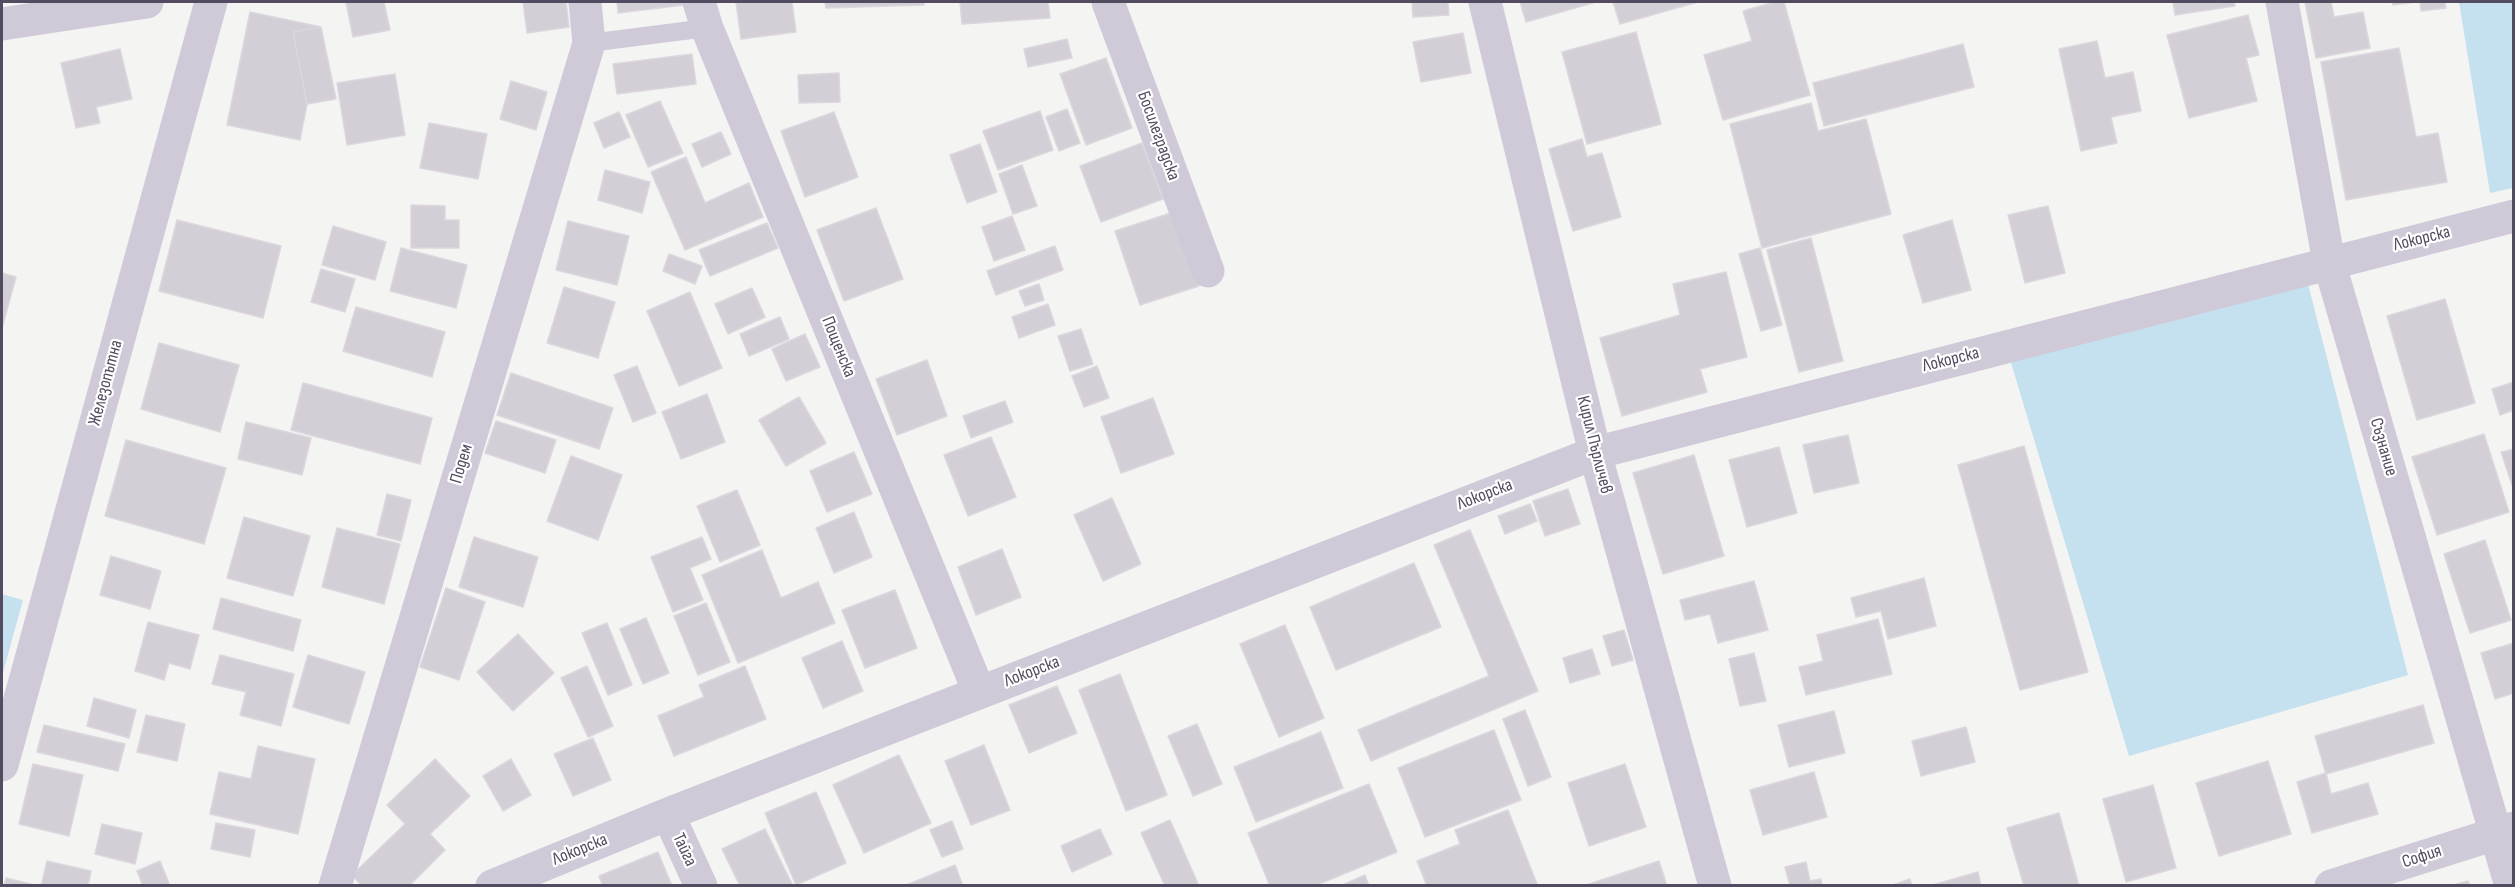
<!DOCTYPE html>
<meta charset="utf-8">
<style>
body{margin:0}
#map{position:relative;width:2515px;height:887px;overflow:hidden;background:#f4f4f3;font-family:"Sofia Sans Condensed",sans-serif}
canvas{display:block}
.frame{position:absolute;inset:0;border:3px solid #534b5f;pointer-events:none}
</style>
<div id="map">
<canvas width="2515" height="887"></canvas>
<div class="frame"></div>
</div>
<script>
const c = document.querySelector('canvas').getContext('2d');
c.lineJoin = 'round';
function paint(path, color) {
  c.fillStyle = color;
  c.fill(path, 'evenodd');
}
function toPath(rows) {
  const path = new Path2D();
  for (const r of rows) {
    path.moveTo(r[0], r[1]);
    for (let i = 2; i < r.length; i += 2) path.lineTo(r[i], r[i + 1]);
  }
  return path;
}
function trace(path, color, width, dash) {
  c.strokeStyle = color;
  c.lineWidth = width;
  c.lineCap = dash ? 'butt' : 'round';
  c.setLineDash(dash || []);
  c.stroke(path);
}
function label(font, color, halo, rows, align = 'center') {
  c.font = font + ' "Sofia Sans Condensed",sans-serif';
  c.lineWidth = 4.5;
  c.setLineDash([]);
  c.textBaseline = 'middle';
  c.strokeStyle = halo;
  c.fillStyle = color;
  for (const [text, x, y, turn = 0] of rows) {
    c.save();
    c.translate(x, y);
    c.rotate((+turn || 0) * Math.PI / 180);
    c.textAlign = isNaN(turn) ? turn : align;
    if (halo) c.strokeText(text, 0, 0);
    c.fillText(text, 0, 0);
    c.restore();
  }
}
const green = toPath([
 [2459,2,2513,2,2513,188,2490,193],
 [2307,280,2408,675,2129,756,2006,346],
 [2,594,23,600,2,676]
]);
const building = toPath([
 [346,2,384,2,390,30,353,37,346,2],
 [523,2,566,2,569,27,527,33,523,2],
 [617,2,683,2,684,5,618,13,617,2],
 [736,2,792,2,796,32,741,39,736,2],
 [825,2,924,2,924,5,826,8,825,2],
 [960,2,1048,2,1050,18,962,24,960,2],
 [1412,2,1448,2,1449,15,1413,17,1412,2],
 [1520,2,1596,2,1526,22,1520,2],
 [1613,2,1698,2,1620,24,1613,2],
 [1775,2,1784,2,1810,95,1723,120,1704,55,1752,41,1743,11,1775,2],
 [2173,2,2234,2,2235,6,2175,15,2173,2],
 [2305,2,2331,2,2334,17,2363,12,2370,48,2316,58,2305,2],
 [2392,2,2416,2,2393,5,2392,2],
 [2420,2,2445,2,2446,8,2421,11,2420,2],
 [250,12,321,27,293,32,307,104,300,140,227,125,250,12],
 [2248,15,2259,55,2246,58,2257,101,2189,118,2167,35,2248,15],
 [321,27,336,99,307,104,293,32,321,27],
 [1636,32,1661,124,1587,144,1562,52,1636,32],
 [1463,33,1471,73,1421,82,1413,42,1463,33],
 [1067,39,1072,58,1028,67,1024,49,1067,39],
 [2097,41,2105,78,2133,72,2141,111,2111,117,2117,143,2081,151,2059,49,2097,41],
 [1963,44,1974,87,1824,126,1813,83,1963,44],
 [2399,48,2416,137,2438,133,2447,182,2346,200,2321,62,2399,48],
 [120,49,132,99,96,107,100,123,76,128,61,63,120,49],
 [692,54,696,84,617,94,613,64,692,54],
 [1106,58,1132,128,1086,145,1060,74,1106,58],
 [839,73,840,102,799,103,798,75,839,73],
 [395,74,405,135,347,145,337,83,395,74],
 [511,81,547,92,536,130,500,119,511,81],
 [660,101,683,153,648,167,626,115,660,101],
 [1811,103,1818,131,1866,119,1891,214,1762,248,1730,124,1811,103],
 [1067,109,1080,143,1059,151,1046,117,1067,109],
 [1040,111,1053,150,998,170,983,131,1040,111],
 [619,112,630,137,604,148,594,123,619,112],
 [834,112,858,177,805,197,781,131,834,112],
 [429,123,487,134,478,179,420,168,429,123],
 [721,132,731,154,702,167,692,144,721,132],
 [1582,139,1587,157,1602,153,1621,217,1573,231,1549,149,1582,139],
 [1142,143,1163,199,1101,222,1080,166,1142,143],
 [980,144,997,192,967,203,950,155,980,144],
 [686,157,705,203,749,183,763,217,685,250,651,172,686,157],
 [1022,165,1037,206,1013,214,999,174,1022,165],
 [605,170,650,182,642,213,598,200,605,170],
 [411,205,445,206,445,220,459,220,459,248,411,248,411,205],
 [2048,206,2065,273,2025,283,2008,215,2048,206],
 [876,208,903,279,844,301,817,230,876,208],
 [1174,212,1199,286,1140,305,1115,231,1174,212],
 [1012,216,1025,250,994,261,982,227,1012,216],
 [177,220,281,246,263,318,159,291,177,220],
 [1952,220,1971,290,1923,303,1903,235,1952,220],
 [568,221,629,236,617,285,556,270,568,221],
 [767,223,778,248,710,276,699,250,767,223],
 [333,226,386,242,375,280,322,265,333,226],
 [1811,238,1843,361,1799,372,1767,250,1811,238],
 [1055,246,1063,270,996,295,987,271,1055,246],
 [401,248,467,265,456,308,390,291,401,248],
 [1760,248,1782,325,1761,331,1739,254,1760,248],
 [669,254,702,266,695,284,663,271,669,254],
 [321,269,355,279,345,312,311,302,321,269],
 [1726,272,1747,357,1700,369,1707,392,1622,416,1600,338,1680,315,1673,284,1726,272],
 [2,273,16,277,2,328,2,273],
 [1039,284,1044,300,1025,306,1019,291,1039,284],
 [564,287,615,302,598,358,547,343,564,287],
 [752,288,765,317,728,334,715,304,752,288],
 [690,292,722,368,679,386,647,311,690,292],
 [2445,299,2475,403,2417,420,2387,316,2445,299],
 [1048,304,1055,325,1019,338,1012,317,1048,304],
 [356,307,445,332,432,377,343,351,356,307],
 [780,317,789,339,749,356,740,334,780,317],
 [1081,329,1093,364,1070,371,1058,336,1081,329],
 [805,334,820,367,786,381,772,349,805,334],
 [159,343,239,365,220,432,141,409,159,343],
 [927,360,947,416,897,435,876,379,927,360],
 [637,366,656,413,633,422,614,375,637,366],
 [1097,366,1109,398,1084,407,1072,376,1097,366],
 [511,373,613,408,599,449,497,415,511,373],
 [2514,382,2514,410,2500,415,2492,389,2514,382],
 [303,383,432,418,420,464,291,430,303,383],
 [707,394,725,442,681,459,662,412,707,394],
 [799,397,826,443,786,466,759,420,799,397],
 [1153,398,1174,454,1121,473,1101,417,1153,398],
 [1005,401,1013,422,971,438,963,416,1005,401],
 [496,421,556,440,545,473,485,453,496,421],
 [246,422,311,438,302,475,238,459,246,422],
 [2484,434,2509,512,2437,535,2412,457,2484,434],
 [1848,435,1859,483,1814,493,1803,445,1848,435],
 [991,437,1016,497,968,516,944,455,991,437],
 [126,440,226,468,204,544,105,516,126,440],
 [2024,446,2088,672,2020,690,1958,465,2024,446],
 [1779,447,1797,513,1747,527,1729,460,1779,447],
 [2514,449,2514,491,2501,452,2514,449],
 [854,452,872,494,827,512,810,471,854,452],
 [1694,455,1724,556,1663,574,1633,473,1694,455],
 [571,456,622,475,598,540,547,521,571,456],
 [1568,489,1580,524,1545,536,1533,501,1568,489],
 [737,490,760,545,720,562,697,506,737,490],
 [387,494,411,500,401,541,377,535,387,494],
 [1112,498,1141,564,1103,581,1074,515,1112,498],
 [1530,504,1537,521,1505,534,1498,516,1530,504],
 [854,512,872,557,834,573,816,528,854,512],
 [244,517,310,536,293,596,227,578,244,517],
 [337,528,400,544,384,604,322,587,337,528],
 [1470,530,1538,691,1371,761,1358,730,1489,676,1434,545,1470,530],
 [474,537,538,557,523,607,459,587,474,537],
 [702,537,711,559,690,568,703,600,673,612,651,557,702,537],
 [2485,540,2511,620,2470,633,2444,554,2485,540],
 [1002,549,1021,597,976,615,958,567,1002,549],
 [762,550,781,598,818,582,835,623,738,663,702,575,762,550],
 [111,556,161,571,150,609,100,595,111,556],
 [1414,563,1441,627,1336,670,1310,607,1414,563],
 [1924,578,1936,626,1888,639,1881,611,1856,617,1851,598,1924,578],
 [1754,581,1768,630,1718,643,1710,614,1685,620,1680,600,1754,581],
 [446,588,485,602,459,680,420,667,446,588],
 [895,590,917,648,865,668,842,610,895,590],
 [221,598,301,620,293,651,213,629,221,598],
 [706,603,730,662,698,675,674,616,706,603],
 [646,618,669,673,643,684,620,629,646,618],
 [1878,619,1892,674,1806,695,1799,667,1823,661,1817,635,1878,619],
 [148,622,199,635,190,669,169,663,164,680,135,671,148,622],
 [607,623,632,685,608,695,582,633,607,623],
 [1285,625,1324,718,1279,737,1240,644,1285,625],
 [1624,630,1633,660,1612,666,1603,636,1624,630],
 [518,634,554,673,513,711,477,672,518,634],
 [842,641,863,691,823,708,802,658,842,641],
 [2514,643,2514,693,2495,699,2481,653,2514,643],
 [1592,649,1600,674,1570,683,1563,658,1592,649],
 [1754,653,1766,701,1740,706,1729,659,1754,653],
 [220,655,294,674,281,726,240,715,246,692,212,684,220,655],
 [308,655,365,672,349,724,293,707,308,655],
 [587,666,613,726,588,737,561,678,587,666],
 [745,666,766,719,674,756,658,716,704,697,699,685,745,666],
 [1120,674,1167,795,1126,811,1079,690,1120,674],
 [1057,686,1077,733,1029,753,1009,705,1057,686],
 [94,698,136,710,129,738,87,726,94,698],
 [2423,705,2434,743,2326,774,2315,736,2423,705],
 [1525,710,1551,777,1528,786,1503,719,1525,710],
 [1834,711,1845,753,1789,767,1778,725,1834,711],
 [146,715,185,724,177,761,137,752,146,715],
 [1197,724,1222,784,1193,796,1168,736,1197,724],
 [44,725,125,744,118,771,37,752,44,725],
 [1966,727,1975,762,1921,776,1912,741,1966,727],
 [1494,730,1521,800,1425,837,1398,768,1494,730],
 [1321,732,1343,788,1256,822,1234,767,1321,732],
 [593,738,611,780,573,796,554,754,593,738],
 [984,745,1010,810,971,825,945,761,984,745],
 [258,746,315,759,298,834,210,814,219,772,251,779,258,746],
 [899,755,931,823,864,853,833,785,899,755],
 [435,759,470,796,430,834,445,850,409,886,362,886,352,875,405,824,387,805,435,759],
 [511,759,531,795,503,811,483,776,511,759],
 [2268,761,2291,834,2219,856,2196,783,2268,761],
 [33,764,83,775,69,836,19,824,33,764],
 [1625,764,1646,827,1589,846,1568,783,1625,764],
 [1814,772,1827,817,1763,835,1750,790,1814,772],
 [2326,773,2331,794,2368,783,2378,814,2312,833,2297,782,2326,773],
 [1369,784,1397,852,1314,886,1270,886,1248,833,1369,784],
 [2153,785,2176,868,2126,882,2103,799,2153,785],
 [816,792,846,863,796,885,765,813,816,792],
 [1508,810,1537,884,1427,886,1417,861,1460,844,1455,830,1508,810],
 [2059,813,2079,886,2024,886,2007,828,2059,813],
 [1170,820,1199,886,1165,886,1141,833,1170,820],
 [952,821,963,849,942,857,930,830,952,821],
 [216,823,255,830,250,857,211,849,216,823],
 [102,824,142,833,135,864,95,854,102,824],
 [765,829,793,886,740,886,722,849,765,829],
 [1100,829,1112,854,1072,872,1061,846,1100,829],
 [658,852,672,886,603,886,599,876,658,852],
 [47,861,91,871,88,886,41,886,47,861],
 [160,861,170,886,143,886,137,871,160,861],
 [1659,861,1667,886,1590,886,1589,884,1659,861],
 [1806,862,1810,881,1821,879,1822,886,1790,886,1785,867,1806,862],
 [955,865,963,886,904,886,955,865],
 [1978,872,1981,886,1929,886,1978,872],
 [1365,875,1369,886,1340,886,1365,875],
 [6,878,38,886,4,886,6,878],
 [1910,879,1912,886,1890,886,1910,879],
 [2468,881,2470,886,2450,886,2468,881]
]);
const service = toPath([
 [589,43,707,28]
]);
const minor = toPath([
 [699,2,707,28,979,692],
 [1108,2,1208,271],
 [1485,2,1595,453,1715,886],
 [2282,2,2329,262,2511,886],
 [2,765,211,2],
 [668,814,701,886],
 [335,886,589,43,585,2],
 [492,886,668,814,1595,453,2514,216],
 [2331,886,2514,828]
]);
const tertiary = toPath([
 [2,24,147,2]
]);
const streetNames = [
 ["Босилеградска",1158,136,70],
 ["Локорска",2422,239,-14],
 ["Пощенска",838,347,68],
 ["Локорска",1951,360,-14],
 ["Железопътна",106,383,-75],
 ["Кирил Пърличев",1594,445,76],
 ["Съзнание",2383,447,74],
 ["Подем",462,464,-73],
 ["Локорска",1485,495,-21],
 ["Локорска",1032,672,-21],
 ["Локорска",580,850,-22],
 ["Тайга",684,850,65],
 ["София",2422,857,-18]
];
paint(green, '#c5e0ee');
paint(building, '#d4cfd7');
trace(building, '#dbd7dd', 1.5);
trace(service, '#d0cad8', 18);
trace(minor, '#d0cad8', 33);
trace(tertiary, '#d0cad8', 33);
label('18px', '#534b5f', '#fff', streetNames);
</script>
